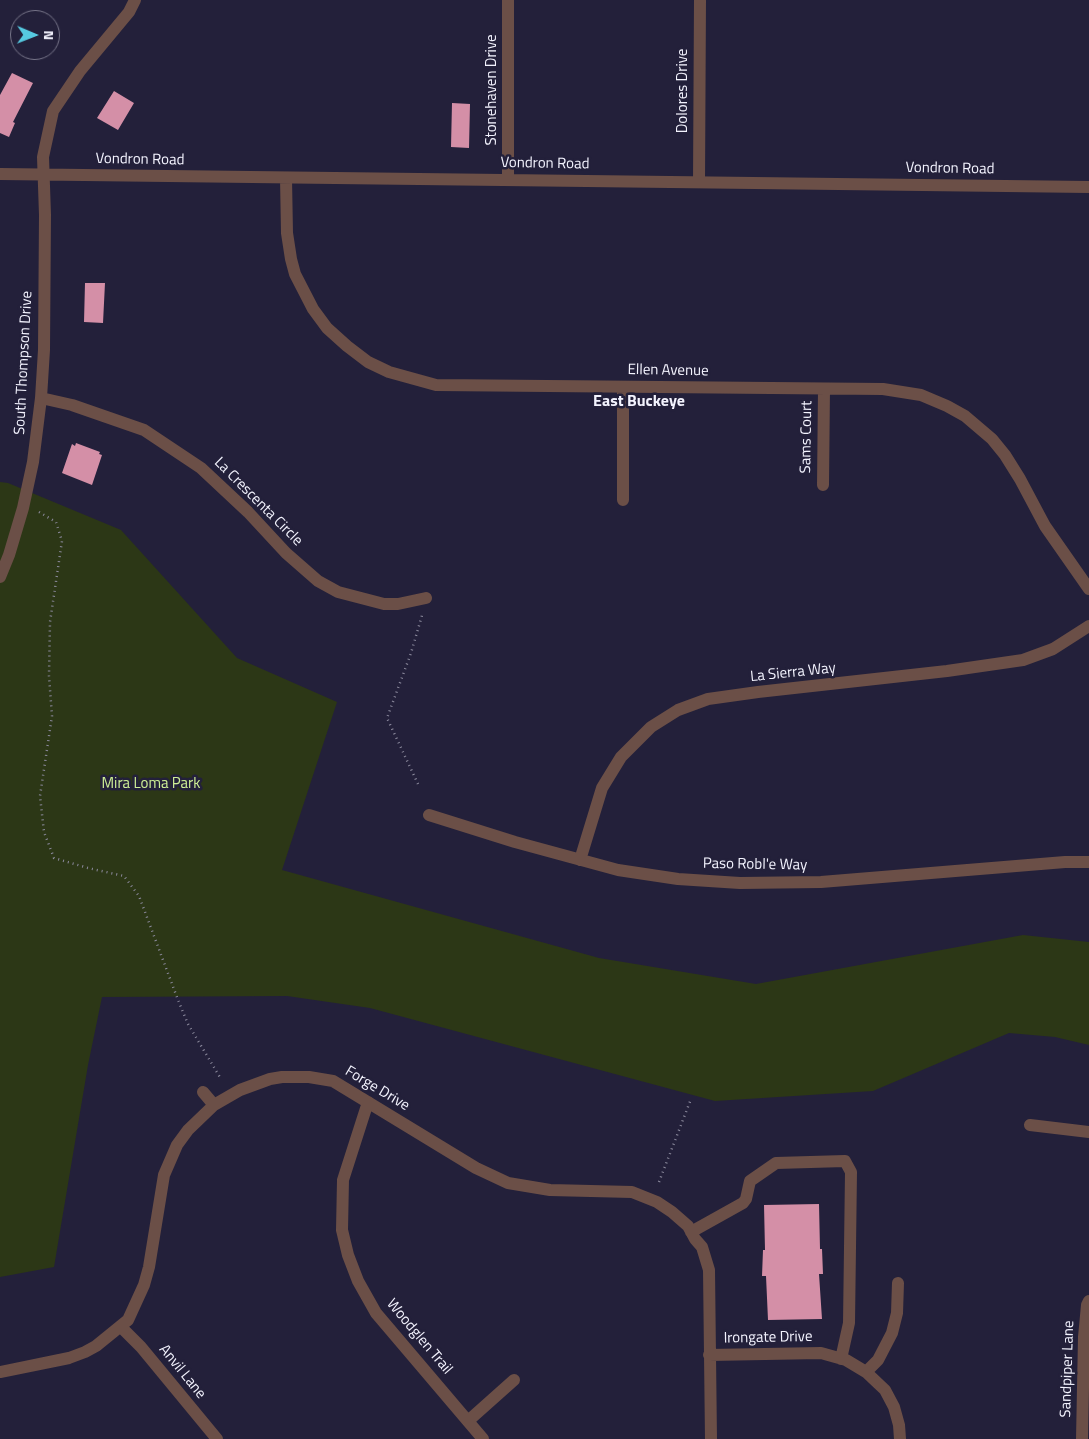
<!DOCTYPE html>
<style>
body{margin:0}
#map{position:relative;width:1089px;height:1439px;overflow:hidden;background:#23203a;font-family:"Titillium Web",sans-serif}
canvas{display:block}
.north{position:absolute;left:10px;top:10px;width:50px;height:50px;box-sizing:border-box;background:#23203a;border:1px solid #767488;border-radius:50%;rotate:91deg;font-size:14px;font-weight:700;line-height:20px;text-align:center;color:#f3f3fe}
.north::after{content:'';display:block;margin:auto;width:18px;height:22px;background:#56c9e0;clip-path:polygon(50% 0,100% 100%,50% 72%,0 100%)}
</style>
<div id="map">
<canvas width="1089" height="1439"></canvas>
<div class="north">N</div>
</div>
<script>
const c = document.querySelector('canvas').getContext('2d');
c.lineJoin = 'round';
function paint(path, color) {
  c.fillStyle = color;
  c.fill(path, 'evenodd');
}
function toPath(rows) {
  const path = new Path2D();
  for (const r of rows) {
    path.moveTo(r[0], r[1]);
    for (let i = 2; i < r.length; i += 2) path.lineTo(r[i], r[i + 1]);
  }
  return path;
}
function trace(path, color, width, dash) {
  c.strokeStyle = color;
  c.lineWidth = width;
  c.lineCap = dash ? 'butt' : 'round';
  c.setLineDash(dash || []);
  c.stroke(path);
}
function label(font, color, halo, rows, align = 'center') {
  c.font = font + ' "Titillium Web",sans-serif';
  c.lineWidth = 5;
  c.setLineDash([]);
  c.textBaseline = 'middle';
  c.strokeStyle = halo;
  c.fillStyle = color;
  for (const [text, x, y, turn = 0] of rows) {
    c.save();
    c.translate(x, y);
    c.rotate((+turn || 0) * Math.PI / 180);
    c.textAlign = isNaN(turn) ? turn : align;
    if (halo) c.strokeText(text, 0, 0);
    c.fillText(text, 0, 0);
    c.restore();
  }
}
const green = toPath([
 [0,482,8,483,121,530,237,658,337,702,282,870,599,958,756,984,1023,935,1089,942,1089,1045,1055,1037,1009,1033,873,1091,715,1101,370,1008,287,996,102,997,88,1065,54,1267,0,1277]
]);
const building = toPath([
 [12,73,33,83,13,122,15,123,9,137,0,133,0,95],
 [114,91,134,103,118,130,97,118],
 [452,103,470,104,469,148,451,147],
 [85,283,105,283,103,323,84,322],
 [76,443,100,452,99,454,102,455,92,485,62,473,72,444,75,446],
 [819,1204,820,1249,822,1249,823,1274,819,1274,822,1319,768,1320,766,1276,762,1276,763,1250,765,1250,764,1205]
]);
const path = toPath([
 [39,512,56,522,62,541,50,622,49,676,52,716,40,796,44,832,54,858,88,868,124,876,139,896,178,1000,188,1024,221,1079],
 [418,784,387,718,411,653,423,612],
 [659,1182,691,1099]
]);
const minor = toPath([
 [508,0,508,180],
 [0,174,1089,187],
 [286,178,287,233,291,259,295,274,313,309,327,328,347,346,368,362,389,372,436,385,883,389,921,395,947,406,965,416,992,439,1005,455,1020,479,1045,526,1089,589],
 [699,182,700,0],
 [41,398,72,405,144,430,201,468,248,512,286,553,318,581,338,592,384,604,398,604,426,598],
 [823,485,824,389],
 [623,500,623,387],
 [0,577,9,555,23,508,33,462,41,398,44,350,45,215,43,157,53,111,80,71,129,12,135,0],
 [429,815,515,842,618,870,678,879,740,883,821,882,1065,862,1089,862],
 [580,860,602,788,621,757,651,727,678,710,708,699,758,692,947,671,1023,660,1053,649,1089,626],
 [203,1092,214,1105],
 [368,1102,343,1180,342,1230,348,1255,358,1281,376,1313,483,1439],
 [1030,1125,1089,1132],
 [691,1232,743,1203,746,1199,750,1181,776,1163,845,1161,851,1172,849,1323,841,1359],
 [121,1327,141,1347,217,1439],
 [709,1355,821,1353,846,1360,866,1372,885,1390,894,1407,899,1425,900,1439],
 [0,1372,69,1358,85,1352,96,1346,128,1320,144,1285,149,1267,164,1175,177,1145,188,1130,214,1105,240,1090,270,1079,282,1077,309,1077,333,1081,476,1168,508,1183,550,1190,632,1192,657,1202,672,1212,688,1226,695,1239,702,1247,709,1270,711,1439],
 [866,1372,878,1360,892,1333,897,1313,898,1283],
 [468,1421,514,1380],
 [1082,1439,1084,1337,1087,1305,1089,1301]
]);
const streetNames = [
 ["Stonehaven Drive",492,90,-90],
 ["Dolores Drive",683,91,-90],
 ["Vondron Road",140,160,1],
 ["Vondron Road",545,164,1],
 ["Vondron Road",950,169,1],
 ["South Thompson Drive",24,363,-87],
 ["Ellen Avenue",668,371,1],
 ["Sams Court",807,437,-89],
 ["La Crescenta Circle",258,502,45],
 ["La Sierra Way",793,673,-6],
 ["Paso Robl'e Way",755,865,1],
 ["Forge Drive",377,1089,31],
 ["Woodglen Trail",419,1337,50],
 ["Irongate Drive",768,1338,-1],
 ["Sandpiper Lane",1068,1369,-88],
 ["Anvil Lane",182,1372,51]
];
const parkNames = [
 ["Mira Loma Park",151,784]
];
const neighbourhoodNames = [
 ["East Buckeye",639,402]
];
paint(green, '#2c3716');
paint(building, '#d48fa7');
trace(path, '#8c8a9d', 2.5, [1, 4]);
trace(minor, '#6b4f47', 12);
label('15px', '#f3f3fe', '#23203a', streetNames);
label('15px', '#ceef95', '#23203a', parkNames);
label('bold 16px', '#f3f3fe', '#23203a', neighbourhoodNames);
</script>
